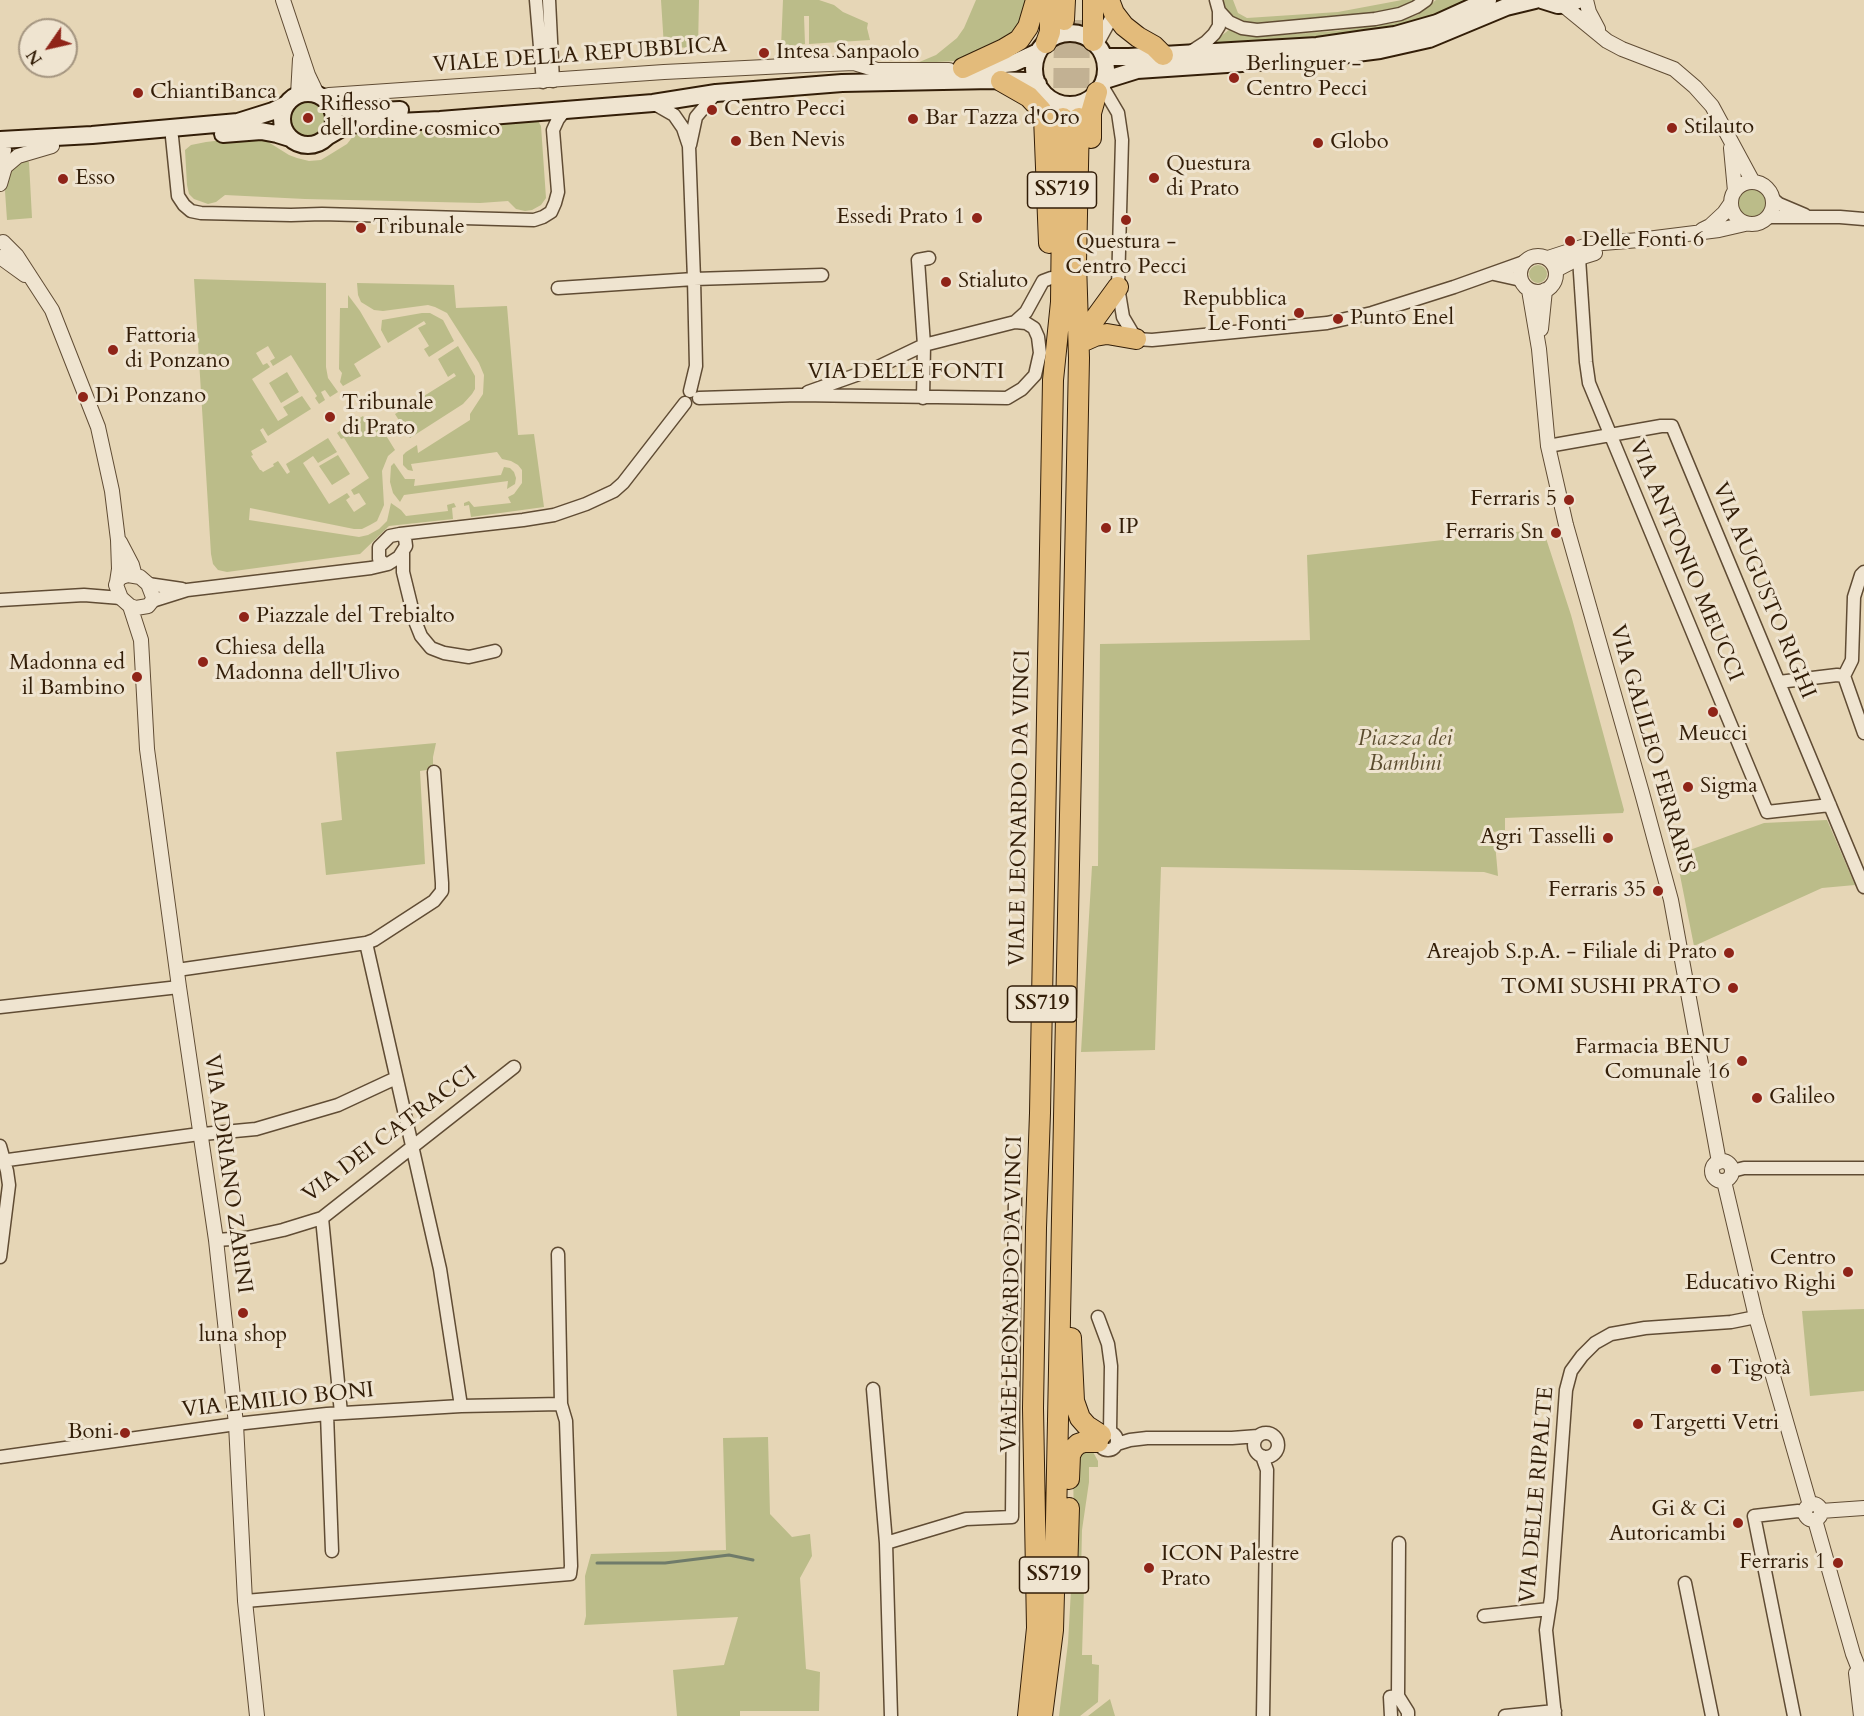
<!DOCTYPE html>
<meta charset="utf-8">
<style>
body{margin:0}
#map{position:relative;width:1864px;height:1716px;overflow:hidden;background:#e6d6b6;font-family:Cardo,serif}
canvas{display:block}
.north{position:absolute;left:18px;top:18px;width:60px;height:60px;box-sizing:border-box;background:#efe4d0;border:2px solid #a49580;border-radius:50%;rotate:236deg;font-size:16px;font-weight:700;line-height:24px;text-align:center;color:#331e08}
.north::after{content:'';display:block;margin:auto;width:21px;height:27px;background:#8f2418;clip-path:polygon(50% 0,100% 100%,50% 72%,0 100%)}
</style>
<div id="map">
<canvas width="1864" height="1716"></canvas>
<div class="north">N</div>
</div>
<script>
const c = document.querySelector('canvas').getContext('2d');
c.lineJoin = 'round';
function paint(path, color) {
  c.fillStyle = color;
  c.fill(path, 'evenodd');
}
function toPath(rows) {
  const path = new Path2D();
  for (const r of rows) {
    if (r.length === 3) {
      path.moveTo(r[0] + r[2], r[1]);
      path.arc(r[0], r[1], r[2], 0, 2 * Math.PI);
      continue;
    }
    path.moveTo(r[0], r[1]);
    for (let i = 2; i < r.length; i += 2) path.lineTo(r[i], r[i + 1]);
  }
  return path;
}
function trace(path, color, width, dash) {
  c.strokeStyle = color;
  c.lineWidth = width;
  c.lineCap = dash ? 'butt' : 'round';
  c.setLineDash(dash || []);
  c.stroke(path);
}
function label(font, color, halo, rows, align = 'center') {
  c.font = font + ' Cardo,serif';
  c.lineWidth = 6;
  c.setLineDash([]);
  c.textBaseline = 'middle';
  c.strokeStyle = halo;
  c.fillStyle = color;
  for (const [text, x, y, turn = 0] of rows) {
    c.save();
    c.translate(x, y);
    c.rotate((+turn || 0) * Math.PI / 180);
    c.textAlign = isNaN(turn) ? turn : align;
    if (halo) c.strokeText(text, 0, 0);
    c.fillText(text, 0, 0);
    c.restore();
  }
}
const green = toPath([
 [661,0,699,0,698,48,664,47],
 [783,0,819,0,834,5,843,12,868,23,867,28,870,40,809,44,809,16,804,16,805,44,781,47],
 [976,0,1031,0,1020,33,975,60,917,63,936,55,957,38,964,28],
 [1221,0,1233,0,1238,13,1247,18,1338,12,1402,0,1416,0,1398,8,1369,13,1246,25,1231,17],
 [1436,0,1474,0,1417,23,1335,38,1252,44,1211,44,1230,29,1253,37,1335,31,1394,23,1417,15],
 [307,119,18],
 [521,120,538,121,541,126,546,198,541,205,532,210,525,211,516,209,508,201,480,203,305,199,225,195,216,202,208,204,194,199,189,194,187,185,185,150,191,145,206,142,249,137,265,140,289,155,297,158,309,161,321,160,347,144,354,135,360,132],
 [25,159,29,162,32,218,7,220,5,191,10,171],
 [1752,203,14],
 [1538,274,9],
 [194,279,326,283,326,367,328,378,338,392,330,397,325,390,321,392,325,400,319,404,315,398,317,396,291,355,273,366,270,361,275,358,268,346,256,353,263,365,267,363,270,367,252,379,278,421,288,415,283,407,302,396,311,409,268,436,263,428,260,430,267,442,251,451,253,455,251,456,260,470,261,470,263,472,274,466,273,464,278,461,287,474,290,472,286,464,328,438,337,452,318,463,313,456,303,463,329,504,347,493,350,497,346,500,354,512,366,504,359,493,354,495,351,490,369,478,344,438,341,439,337,433,344,428,348,435,351,433,347,426,363,416,366,421,374,416,395,450,388,456,382,471,384,505,377,521,370,525,362,529,354,529,250,508,249,520,359,537,368,535,379,529,387,521,391,503,401,510,406,516,448,511,447,505,454,503,456,507,452,508,453,519,389,526,360,554,227,572,218,570,213,564,211,554],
 [357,283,454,285,456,308,507,306,518,435,534,434,544,507,471,517,469,505,464,506,464,503,469,501,474,507,511,503,508,497,514,494,522,483,522,470,518,465,511,461,502,459,497,452,411,464,413,471,408,470,403,465,403,455,406,452,417,445,418,453,470,420,470,414,483,394,484,375,479,363,447,313,435,307,428,305,383,311,374,310,361,302,358,295],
 [348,295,360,311,381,347,354,364,361,376,343,386,340,382,342,373,339,369,340,308,348,308],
 [422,313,430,313,443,320,454,341,429,357,424,349,429,346,418,328,426,324,424,321,388,343,381,330,382,320],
 [458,346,475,376,475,389,472,394,463,404,410,438,395,414,456,376,454,373,448,377,438,359],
 [287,372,299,392,281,403,269,383],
 [338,455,350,474,332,485,319,466],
 [394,463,405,479,415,479,414,486,501,475,504,467,510,468,514,472,516,478,515,484,507,489,508,481,404,495,400,502,393,493,390,482,391,466],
 [1543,529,1571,615,1624,810,1623,813,1505,818,1505,830,1494,832,1498,876,1484,872,1161,867,1155,1050,1081,1052,1092,866,1098,866,1100,644,1310,640,1307,555],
 [436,743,433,757,433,769,420,771,425,864,326,875,321,823,342,820,336,752],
 [1827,820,1855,885,1822,888,1694,946,1676,855,1764,823],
 [1864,1309,1864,1391,1810,1396,1802,1311],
 [768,1437,770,1514,792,1537,810,1534,812,1556,800,1578,806,1669,820,1672,819,1711,740,1711,740,1716,677,1716,673,1670,724,1665,738,1617,584,1625,586,1616,585,1576,591,1554,726,1550,723,1438],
 [1079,1451,1093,1452,1098,1461,1098,1467,1089,1467,1089,1482,1082,1530,1081,1575,1084,1588,1082,1655,1092,1655,1092,1664,1099,1665,1098,1702,1080,1716,1059,1716,1068,1643,1074,1537,1073,1461],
 [1110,1699,1115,1716,1088,1716]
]);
const stream = toPath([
 [597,1563,665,1563,729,1555,753,1560]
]);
const trunkTunnel = toPath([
 [1063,118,1064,20],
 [1079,118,1080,20]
]);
const minor = toPath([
 [536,0,543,82],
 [549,0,553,81],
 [1216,0,1219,11,1229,22,1242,28,1257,30,1375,19,1400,14,1416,7,1426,0],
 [1097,44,1114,13],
 [1189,53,1206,42,1214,34,1219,26,1219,11],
 [1102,86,1118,113,1122,140,1118,287,1123,317,1136,339,1152,340,1327,323,1372,313,1454,287,1524,262],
 [653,103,674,115,683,128,689,146,694,279,696,366,690,391],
 [172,137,178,196,184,205,191,211,201,213,291,215,322,214,534,220,543,217,551,212,555,203,558,192,553,130,558,119,566,109],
 [690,145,696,117,716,93],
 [1773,199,1779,204,1805,215],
 [1769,217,1840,217,1864,219],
 [1579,258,1586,362,1589,383,1767,812,1830,805],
 [1494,274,1521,280],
 [558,288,694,279,822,275],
 [808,392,876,368,924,345,1015,322,1026,312,1043,281,1051,278],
 [699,398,798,395,1007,398,1022,389,1035,375,1040,353,1038,337,1034,328,1026,323,1015,322],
 [923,398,924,345,918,260,929,258],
 [1548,446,1661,426,1672,426,1864,887],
 [400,534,523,520,554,515,586,504,614,491,623,483,685,403],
 [403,553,403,572,415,621,421,636,431,648,444,653,469,657,495,651],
 [148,584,182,589],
 [0,600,84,595,121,598],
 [152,601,187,590,371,568,388,564,399,557,406,546,405,538,400,534,390,536,379,547,379,559,385,564],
 [1844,676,1852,660,1854,597,1861,575,1864,572],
 [1844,676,1864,733],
 [1779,682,1837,675,1844,676],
 [366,943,440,1269,461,1406],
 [177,970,366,943,374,940,434,901,442,891,442,883,434,772],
 [0,1007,179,987],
 [0,1146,7,1171,9,1185,0,1257],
 [0,1161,192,1135,256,1129,338,1105,396,1078],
 [1732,1171,1744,1168,1864,1168],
 [322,1218,341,1413],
 [216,1240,246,1238,283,1230,322,1218,514,1067],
 [1098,1317,1108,1344,1111,1366,1110,1432],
 [873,1389,886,1543,891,1716],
 [327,1414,332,1551],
 [1108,1441,9],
 [1266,1445,12],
 [1117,1444,1130,1440,1147,1438,1232,1438,1258,1436],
 [1262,1456,1267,1470,1263,1716],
 [0,1457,236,1424,327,1414,461,1406,561,1404],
 [886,1543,966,1519,1012,1517,1015,1197],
 [1685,1583,1712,1716],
 [245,1601,570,1574,571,1566,566,1421,561,1404,558,1254],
 [1484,1616,1549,1609],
 [1398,1696,1399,1543],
 [1398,1696,1408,1712,1408,1716],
 [1391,1716,1390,1697,1398,1696],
 [1505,1716,1555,1711],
 [1555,1716,1546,1630,1551,1598,1566,1390,1571,1371,1582,1356,1595,1343,1611,1334,1645,1328,1731,1322,1756,1317],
 [1794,1716,1754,1516,1798,1511,1805,1513]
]);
const tertiary = toPath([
 [283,0,308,75,317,94],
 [1586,0,1589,12,1598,29],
 [1563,5,1607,41,1622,49,1674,69,1695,87,1712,106,1753,182],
 [298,95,300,59],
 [322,97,329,95,664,72,806,65,854,63,877,70,949,70],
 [1731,148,1735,191],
 [1752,203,21],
 [0,184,5,167,18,156,52,146],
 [1702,230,1710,226,1724,213,1731,203],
 [3,242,17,256,52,310,98,427,112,491,118,540,119,569,117,582],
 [1538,274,18],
 [0,257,25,275],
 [1548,258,1591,244,1639,240,1719,230,1745,224],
 [1556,270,1579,258,1595,253],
 [1529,290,1539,349,1548,446,1566,525,1642,793,1671,900,1719,1162],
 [1541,329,1545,290],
 [120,542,132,565,135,576],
 [128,575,140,577,148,584,153,597,152,601,148,606,136,608,130,606,121,598,116,585,117,582,121,577,128,575],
 [130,606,141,640,147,749,179,987,216,1240,236,1424,245,1601,257,1716],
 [1722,1171,10],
 [1724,1181,1756,1317,1810,1505],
 [1813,1512,8],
 [1821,1511,1864,1508],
 [1815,1520,1853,1654,1864,1682],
 [1856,1673,1861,1716]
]);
const secondary = toPath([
 [1542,0,1558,5,1569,4,1578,0],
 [1070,69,36],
 [1104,57,1129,57,1317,46,1365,39,1395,35,1437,23,1488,0],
 [967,68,1014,63,1038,52],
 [1105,80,1137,70,1317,58,1380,50,1429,39,1506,7,1535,0],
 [308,119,26],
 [331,106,379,111,400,110],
 [223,134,261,131,277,134,290,138],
 [328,136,340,129,356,124,440,120,653,103,716,93,842,83,993,80,1026,81,1038,84],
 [0,140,92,135,238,122,273,111,285,105],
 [0,140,3,150,0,160]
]);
const trunk = toPath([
 [1109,0,1114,13,1124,26,1138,37,1154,46,1163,55],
 [1064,20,1065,0],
 [1093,41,1093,0],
 [1046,43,1050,32,1050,0],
 [963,68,1004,49,1019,40,1028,27,1036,0],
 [1001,81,1029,97,1041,110,1044,117,1049,243],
 [1091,138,1091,113,1097,92],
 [1086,331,1118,287],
 [1086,340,1095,336,1107,334,1136,339],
 [1071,1338,1074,1401,1080,1418,1087,1426,1101,1435],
 [1069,1479,1070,1455,1073,1449,1078,1444,1084,1442,1098,1442],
 [1067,1575,1069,1508],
 [1028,1716,1037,1628,1033,1408,1036,1228,1040,1113,1053,380,1061,302,1063,118],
 [1042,1716,1053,1630,1056,1520,1077,462,1079,358,1076,262,1079,118]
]);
const markers = [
 [764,53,6,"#8f2418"],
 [1234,78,6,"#8f2418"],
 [138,93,6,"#8f2418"],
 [712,110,6,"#8f2418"],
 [308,118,6,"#8f2418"],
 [913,119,6,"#8f2418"],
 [1672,128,6,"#8f2418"],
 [736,141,6,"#8f2418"],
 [1318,143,6,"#8f2418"],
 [1154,178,6,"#8f2418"],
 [63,179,6,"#8f2418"],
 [977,218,6,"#8f2418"],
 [1126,220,6,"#8f2418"],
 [361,228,6,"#8f2418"],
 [1570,241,6,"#8f2418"],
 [946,282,6,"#8f2418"],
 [1299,313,6,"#8f2418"],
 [1338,319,6,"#8f2418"],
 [113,350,6,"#8f2418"],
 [83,397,6,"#8f2418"],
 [330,417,6,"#8f2418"],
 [1569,500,6,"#8f2418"],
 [1106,528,6,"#8f2418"],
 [1556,533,6,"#8f2418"],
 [244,617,6,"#8f2418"],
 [203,662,6,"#8f2418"],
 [137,677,6,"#8f2418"],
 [1713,712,6,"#8f2418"],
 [1688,787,6,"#8f2418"],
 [1608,838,6,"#8f2418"],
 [1658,891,6,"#8f2418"],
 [1729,953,6,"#8f2418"],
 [1733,988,6,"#8f2418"],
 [1742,1061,6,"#8f2418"],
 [1757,1098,6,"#8f2418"],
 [1848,1272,6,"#8f2418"],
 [243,1313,6,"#8f2418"],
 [1716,1369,6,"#8f2418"],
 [1638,1424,6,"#8f2418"],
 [125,1433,6,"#8f2418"],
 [1738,1523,6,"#8f2418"],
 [1838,1563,6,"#8f2418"],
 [1149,1568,6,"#8f2418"]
];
const shields = [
 [1062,190,69],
 [1042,1004,69],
 [1054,1575,69]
];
const shieldNames = [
 ["SS719",1062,190],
 ["SS719",1042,1004],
 ["SS719",1054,1575]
];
const poiNames = [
 ["Intesa Sanpaolo",776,53],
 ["Berlinguer -",1246,65],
 ["Centro Pecci",1246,90],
 ["ChiantiBanca",150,93],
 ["Riflesso",320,105],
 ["dell'ordine cosmico",320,130],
 ["Centro Pecci",724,110],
 ["Bar Tazza d'Oro",925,119],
 ["Stilauto",1684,128],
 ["Ben Nevis",748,141],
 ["Globo",1330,143],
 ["Questura",1166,165],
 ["di Prato",1166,190],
 ["Esso",75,179],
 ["Essedi Prato 1",965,218,"right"],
 ["Tribunale",373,228],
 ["Delle Fonti 6",1582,241],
 ["Questura -",1126,243,"center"],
 ["Centro Pecci",1126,268,"center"],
 ["Stialuto",958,282],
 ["Repubblica",1287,300,"right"],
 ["Le Fonti",1287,325,"right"],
 ["Punto Enel",1350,319],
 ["Fattoria",125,337],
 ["di Ponzano",125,362],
 ["Di Ponzano",95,397],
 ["Tribunale",342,404],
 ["di Prato",342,429],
 ["Ferraris 5",1557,500,"right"],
 ["IP",1118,528],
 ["Ferraris Sn",1544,533,"right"],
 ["Piazzale del Trebialto",256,617],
 ["Chiesa della",215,649],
 ["Madonna dell'Ulivo",215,674],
 ["Madonna ed",125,664,"right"],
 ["il Bambino",125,689,"right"],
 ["Meucci",1713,735,"center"],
 ["Sigma",1700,787],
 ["Agri Tasselli",1596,838,"right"],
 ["Ferraris 35",1646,891,"right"],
 ["Areajob S.p.A. - Filiale di Prato",1717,953,"right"],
 ["TOMI SUSHI PRATO",1721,988,"right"],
 ["Farmacia BENU",1730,1048,"right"],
 ["Comunale 16",1730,1073,"right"],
 ["Galileo",1769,1098],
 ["Centro",1836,1259,"right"],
 ["Educativo Righi",1836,1284,"right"],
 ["luna shop",243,1336,"center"],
 ["Tigotà",1728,1369],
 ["Targetti Vetri",1650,1424],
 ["Boni",113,1433,"right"],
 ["Gi & Ci",1726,1510,"right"],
 ["Autoricambi",1726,1535,"right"],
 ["ICON Palestre",1161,1555],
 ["Prato",1161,1580],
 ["Ferraris 1",1826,1563,"right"]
];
const streetNames = [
 ["VIALE DELLA REPUBBLICA",580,56,-4],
 ["VIA DELLE FONTI",906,373],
 ["VIA ANTONIO MEUCCI",1685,561,67],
 ["VIA AUGUSTO RIGHI",1763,591,67],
 ["VIA GALILEO FERRARIS",1651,749,74],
 ["VIALE LEONARDO DA VINCI",1021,808,-89],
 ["VIA DEI CATRACCI",390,1135,-37],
 ["VIA ADRIANO ZARINI",227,1174,82],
 ["VIALE LEONARDO DA VINCI",1013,1294,-89],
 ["VIA EMILIO BONI",278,1401,-6],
 ["VIA DELLE RIPALTE",1538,1495,-85]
];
const parkNames = [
 ["Piazza dei",1405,740],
 ["Bambini",1405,765]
];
paint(green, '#bbbc89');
trace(stream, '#6f7b6a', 3);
trace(trunkTunnel, '#c2b193', 20, [20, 10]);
trace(minor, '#604c34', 15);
trace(tertiary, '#604c34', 16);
trace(secondary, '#331e08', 20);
trace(trunk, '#331e08', 22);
trace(minor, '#efe4d0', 12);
trace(tertiary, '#efe4d0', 14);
trace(secondary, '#efe4d0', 16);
trace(trunk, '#e3bb7b', 20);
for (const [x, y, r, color] of markers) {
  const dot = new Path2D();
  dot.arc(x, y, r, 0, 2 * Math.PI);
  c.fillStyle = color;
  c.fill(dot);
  trace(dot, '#efe4d0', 2);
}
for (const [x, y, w] of shields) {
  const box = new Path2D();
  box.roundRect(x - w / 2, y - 18, w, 36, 4.5);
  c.fillStyle = '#efe4d0';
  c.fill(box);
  trace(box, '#331e08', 1.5);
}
label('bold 21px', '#331e08', null, shieldNames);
label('22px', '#331e08', '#efe4d0', poiNames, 'left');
label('22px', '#331e08', '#efe4d0', streetNames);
label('italic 22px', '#5c4d2f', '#efe4d0', parkNames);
</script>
